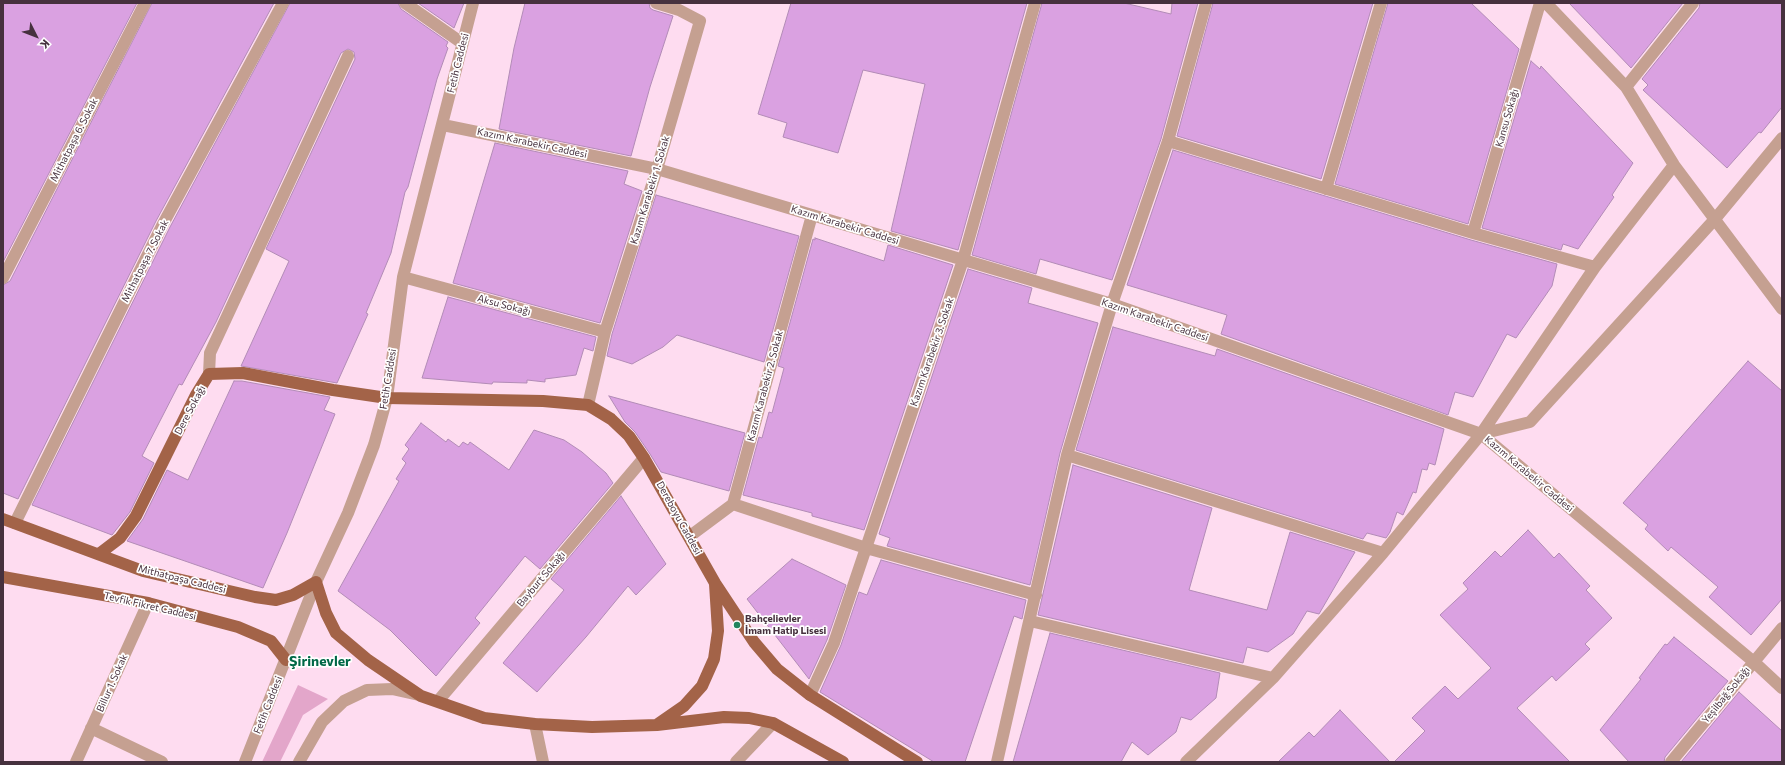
<!DOCTYPE html>
<meta charset="utf-8">
<style>
body{margin:0}
#map{position:relative;width:1785px;height:765px;overflow:hidden;background:#fedcf0;font-family:Commissioner,sans-serif}
canvas{display:block}
.frame{position:absolute;inset:0;border:4px solid #46313e;pointer-events:none}
.north{position:absolute;left:16px;top:16px;width:40px;height:40px;-webkit-text-stroke:3px #fff;paint-order:stroke;rotate:132deg;font-size:11px;font-weight:700;line-height:16px;text-align:center;color:#46313e}
.north::after{content:'';display:block;margin:auto;width:14px;height:18px;background:#46313e;clip-path:polygon(50% 0,100% 100%,50% 72%,0 100%)}
</style>
<div id="map">
<canvas width="1785" height="765"></canvas>
<div class="frame"></div>
<div class="north">K</div>
</div>
<script>
const c = document.querySelector('canvas').getContext('2d');
c.lineJoin = 'round';
function paint(path, color) {
  c.fillStyle = color;
  c.fill(path, 'evenodd');
}
function toPath(rows) {
  const path = new Path2D();
  for (const r of rows) {
    path.moveTo(r[0], r[1]);
    for (let i = 2; i < r.length; i += 2) path.lineTo(r[i], r[i + 1]);
  }
  return path;
}
function trace(path, color, width, dash) {
  c.strokeStyle = color;
  c.lineWidth = width;
  c.lineCap = dash ? 'butt' : 'round';
  c.setLineDash(dash || []);
  c.stroke(path);
}
function label(font, color, halo, rows, align = 'center') {
  c.font = font + ' Commissioner,sans-serif';
  c.lineWidth = 3.5;
  c.setLineDash([]);
  c.textBaseline = 'middle';
  c.strokeStyle = halo;
  c.fillStyle = color;
  for (const [text, x, y, turn = 0] of rows) {
    c.save();
    c.translate(x, y);
    c.rotate((+turn || 0) * Math.PI / 180);
    c.textAlign = isNaN(turn) ? turn : align;
    if (halo) c.strokeText(text, 0, 0);
    c.fillText(text, 0, 0);
    c.restore();
  }
}
const green = toPath([
 [298,685,328,699,303,715,280,762,262,762]
]);
const building = toPath([
 [3,3,137,3,3,262,3,3],
 [152,3,274,3,156,221,18,499,3,493,3,285,10,281,152,3],
 [290,3,398,3,401,9,448,42,446,46,448,48,437,79,408,187,405,192,391,253,366,313,368,314,337,383,241,366,289,261,266,249,355,59,354,52,348,49,341,53,216,322,182,385,179,384,142,456,154,463,130,512,112,535,32,505,170,227,290,3],
 [418,3,464,3,454,28,418,3],
 [525,3,649,3,650,8,653,10,673,16,650,87,631,156,499,129,514,48,525,3],
 [791,3,1027,3,958,250,891,231,925,84,863,70,838,153,783,137,787,123,758,114,791,3],
 [1042,3,1124,3,1171,14,1172,3,1198,3,1161,139,1112,280,1040,259,1036,274,972,255,1042,3],
 [1213,3,1373,3,1321,179,1177,136,1213,3],
 [1388,3,1471,3,1519,49,1468,224,1335,184,1388,3],
 [1569,3,1683,3,1631,68,1569,3],
 [1700,3,1782,3,1782,107,1761,133,1759,132,1727,168,1643,90,1648,85,1642,79,1699,8,1700,3],
 [1531,61,1540,69,1541,66,1633,163,1612,195,1614,197,1578,249,1563,244,1561,250,1482,228,1531,61],
 [495,143,628,171,624,184,642,191,600,323,453,283,495,143],
 [1173,150,1471,240,1557,264,1552,286,1516,338,1507,334,1473,397,1455,392,1448,415,1221,334,1227,315,1127,285,1173,150],
 [656,195,799,236,764,362,677,335,663,347,632,364,607,356,612,334,656,195],
 [815,238,884,261,888,245,953,265,864,530,812,516,812,513,743,495,759,437,762,438,769,412,772,413,784,368,778,366,813,239,815,240,815,238],
 [968,269,1032,288,1028,303,1098,323,1060,453,1030,585,887,546,890,538,879,534,968,269],
 [448,297,596,337,593,351,584,348,576,375,545,379,545,382,527,380,527,383,493,382,492,384,422,378,448,297],
 [1113,327,1215,356,1217,349,1444,429,1435,465,1429,463,1427,470,1422,469,1416,493,1413,492,1403,515,1397,512,1390,532,1386,538,1367,533,1363,539,1076,450,1113,327],
 [1748,361,1782,391,1782,599,1751,635,1709,597,1718,587,1671,547,1668,551,1645,529,1648,525,1623,503,1748,361],
 [234,381,242,381,330,397,324,410,335,414,287,533,263,588,127,541,143,519,167,470,188,480,234,381],
 [609,396,745,433,729,491,661,472,650,454,635,432,625,422,609,396],
 [421,423,446,442,448,439,459,447,463,442,468,445,470,442,509,470,534,430,564,440,582,452,606,473,613,483,540,569,525,556,475,618,480,623,436,676,390,630,338,591,399,481,396,479,406,463,402,459,409,449,405,445,421,423],
 [1073,465,1212,508,1189,590,1267,610,1290,532,1355,552,1319,614,1307,611,1293,634,1268,652,1247,647,1243,663,1038,615,1073,465],
 [621,496,666,564,636,595,628,586,586,637,537,692,503,663,564,590,551,579,621,496],
 [1528,530,1554,558,1559,553,1590,586,1586,590,1612,618,1585,644,1590,649,1556,681,1552,676,1517,708,1570,762,1394,762,1425,731,1412,718,1445,686,1458,699,1491,668,1440,615,1468,589,1463,583,1495,551,1501,557,1528,530],
 [792,559,846,585,827,640,809,679,747,599,792,559],
 [881,560,1026,600,1022,619,1014,616,965,762,934,762,820,692,841,645,859,592,867,595,881,560],
 [1050,633,1220,673,1216,698,1191,720,1181,717,1176,732,1148,755,1132,742,1121,762,1013,762,1050,633],
 [1674,637,1728,681,1665,757,1664,762,1629,762,1600,730,1641,679,1639,678,1665,644,1667,645,1674,637],
 [1739,692,1782,731,1782,762,1681,762,1739,692],
 [1340,710,1390,762,1278,762,1309,732,1314,737,1340,710]
]);
const minor = toPath([
 [405,3,462,43],
 [1546,3,1626,87,1674,165,1782,309],
 [1626,87,1693,3],
 [443,125,657,169,1112,304,1481,434,1754,662,1782,688],
 [1168,141,1473,233,1595,267],
 [1326,189,1381,3],
 [1473,233,1540,3],
 [403,277,605,332],
 [3,278,145,3],
 [209,374,210,353,348,56],
 [588,405,605,332,657,169,700,21,679,10,656,3],
 [1481,434,1530,422,1715,219,1782,138],
 [1067,455,1383,553],
 [733,504,866,548,1036,595],
 [15,523,163,224,283,3],
 [690,536,733,504,812,215],
 [1030,621,1273,678],
 [810,695,834,643,963,260,1035,3],
 [438,701,644,458],
 [535,724,543,762],
 [91,728,162,762],
 [76,762,148,603],
 [245,762,316,582,348,513,374,445,387,398,403,277,473,3],
 [299,762,322,722,344,701,367,690,392,689,419,695],
 [736,762,773,723],
 [997,762,1067,455,1112,304,1168,141,1206,3],
 [1186,762,1273,678,1383,553,1481,434,1595,267,1674,165],
 [1671,762,1782,628]
]);
const major = toPath([
 [3,519,143,571,255,597,276,600,293,595,316,582,326,613,336,633,368,660,421,696,484,718,535,724,592,727,657,725,724,717,749,718,773,723,843,762],
 [99,554,120,538,136,516,196,395,209,374,243,373,333,390,387,398,543,401,588,405,611,419,629,436,644,458,715,583,754,642,777,669,810,695,917,762],
 [3,577,148,603,238,627,271,641,286,660],
 [658,724,684,706,702,686,714,659,718,631,715,584]
]);
const markers = [
 [737,625,4,"#21855f"]
];
const streetNames = [
 ["Fetih Caddesi",458,63,-76],
 ["Kansu Sokağı",1507,118,-74],
 ["Mithatpaşa 6. Sokak",74,140,-63],
 ["Kazım Karabekir Caddesi",532,143,12],
 ["Kazım Karabekir 1. Sokak",650,190,-73],
 ["Kazım Karabekir Caddesi",845,225,17],
 ["Mithatpaşa 7. Sokak",145,261,-63],
 ["Aksu Sokağı",504,305,15],
 ["Kazım Karabekir Caddesi",1155,320,19],
 ["Kazım Karabekir 3. Sokak",932,352,-71],
 ["Fetih Caddesi",388,379,-81],
 ["Kazım Karabekir 2. Sokak",765,386,-75],
 ["Dere Sokağı",190,410,-62],
 ["Kazım Karabekir Caddesi",1529,474,40],
 ["Dereboyu Caddesi",679,518,61],
 ["Mithatpaşa Caddesi",182,579,14],
 ["Bayburt Sokağı",541,579,-50],
 ["Tevfik Fikret Caddesi",150,606,13],
 ["Billur 1. Sokak",112,683,-66],
 ["Yeşilbağ Sokağı",1726,695,-51],
 ["Fetih Caddesi",268,705,-68]
];
const poiNames = [
 ["Bahçelievler",745,619],
 ["İmam Hatip Lisesi",745,631]
];
const districtNames = [
 ["Şirinevler",320,661]
];
paint(green, '#e3a6ca');
paint(building, '#daa1e1');
trace(building, '#b28bb6', 1);
trace(minor, '#c5a091', 12);
trace(major, '#a36348', 12);
for (const [x, y, r, color] of markers) {
  const dot = new Path2D();
  dot.arc(x, y, r, 0, 2 * Math.PI);
  c.fillStyle = color;
  c.fill(dot);
  trace(dot, '#fff', 1.5);
}
label('10px', '#46313e', '#fff', streetNames);
label('bold 10px', '#46313e', '#fff', poiNames, 'left');
label('bold 14px', '#006847', '#fff', districtNames);
</script>
